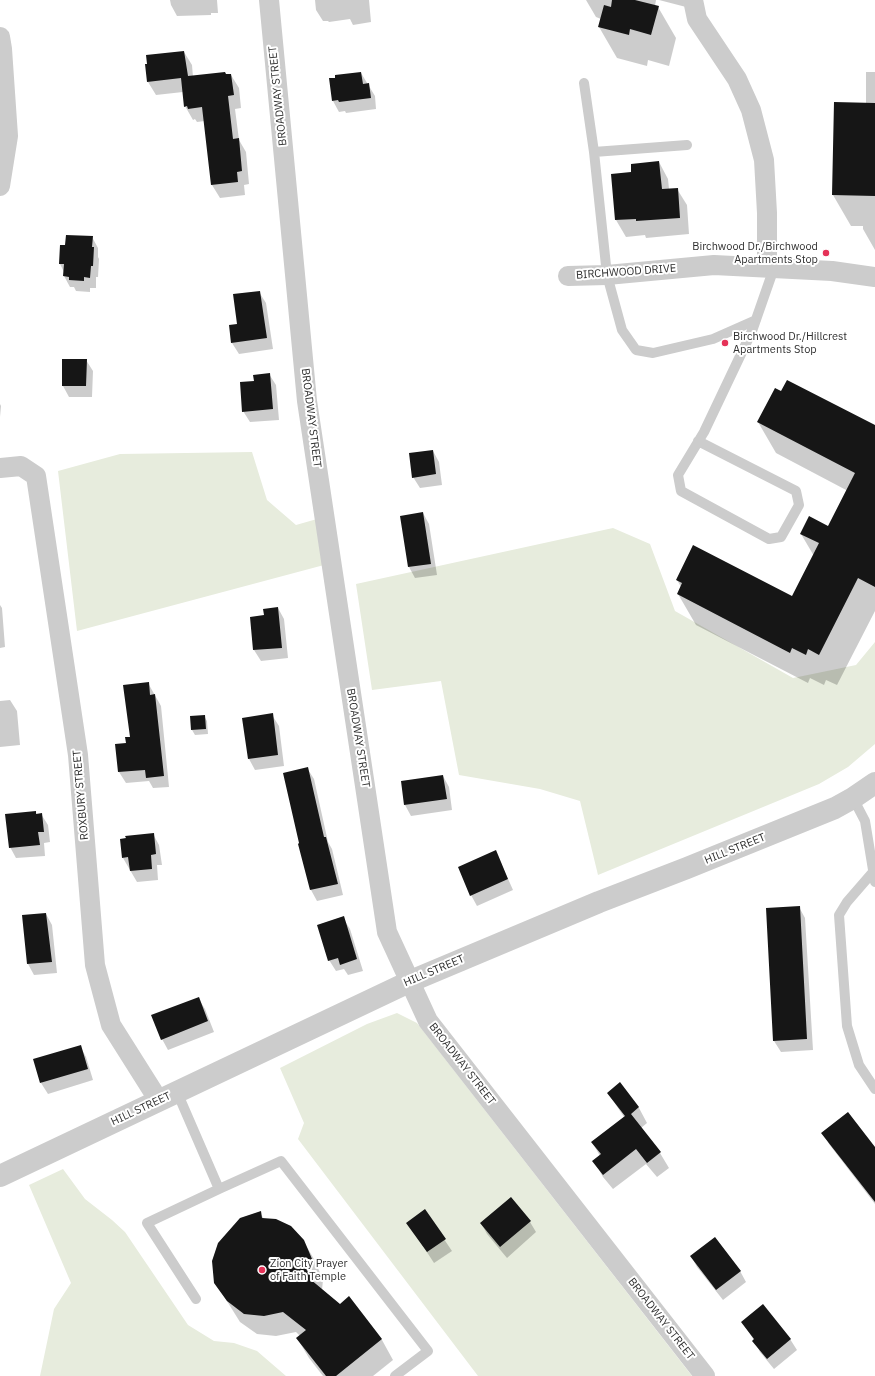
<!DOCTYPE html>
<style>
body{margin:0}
canvas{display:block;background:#fff}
</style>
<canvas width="875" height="1376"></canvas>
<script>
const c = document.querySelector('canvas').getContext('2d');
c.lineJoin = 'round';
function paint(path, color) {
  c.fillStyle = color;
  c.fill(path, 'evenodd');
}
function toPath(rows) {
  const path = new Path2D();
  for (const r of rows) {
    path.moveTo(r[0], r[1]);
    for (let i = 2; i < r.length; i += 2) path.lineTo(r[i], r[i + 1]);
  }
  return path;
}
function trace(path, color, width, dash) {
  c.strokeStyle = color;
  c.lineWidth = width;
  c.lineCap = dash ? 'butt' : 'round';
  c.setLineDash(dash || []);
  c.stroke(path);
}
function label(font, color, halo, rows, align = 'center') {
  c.font = font + ' "IBM Plex Sans",sans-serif';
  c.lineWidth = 4;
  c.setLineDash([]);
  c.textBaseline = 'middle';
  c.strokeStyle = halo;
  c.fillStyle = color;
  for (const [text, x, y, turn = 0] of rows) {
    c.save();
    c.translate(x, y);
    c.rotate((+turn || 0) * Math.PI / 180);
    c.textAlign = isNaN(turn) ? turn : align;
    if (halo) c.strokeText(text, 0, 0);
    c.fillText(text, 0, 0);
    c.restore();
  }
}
const green = toPath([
 [252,452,267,500,296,525,317,519,324,565,77,631,58,471,120,454],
 [613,528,650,544,675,611,793,678,856,665,875,642,875,744,848,767,819,784,598,875,580,801,540,789,459,775,441,681,372,690,356,584],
 [397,1013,417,1023,692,1376,478,1376,298,1139,304,1123,280,1068,367,1024],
 [63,1169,85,1199,112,1220,125,1232,188,1325,214,1341,234,1343,257,1351,286,1376,40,1376,54,1309,71,1283,29,1185]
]);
const shadow = toPath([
 [170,0,217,0,218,13,211,13,211,15,177,16,171,5],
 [315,0,369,0,371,22,353,25,350,19,329,22,328,21,323,21,316,10],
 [586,0,656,0,655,6,658,7,676,38,669,66,648,60,647,66,617,58,599,27,601,19,596,17],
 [659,0,688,0,686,7],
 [184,52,192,65,193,77,231,75,239,88,241,108,235,109,239,140,246,152,249,184,244,185,245,195,220,198,212,185,205,121,197,122,195,119,193,120,185,106,183,92,156,95,148,82],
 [866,72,875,72,875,250,863,229,863,226,851,226,833,195,866,103],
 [361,73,375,96,376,109,346,113,345,111,339,112,333,101],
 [659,162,668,179,669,189,677,189,687,205,689,234,646,238,645,235,626,237,616,220,612,175,633,173],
 [92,237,98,248,98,257,99,259,98,277,96,277,96,288,90,288,90,292,76,291,74,287,70,287,64,276,64,272,60,264,66,246],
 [259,292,266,303,273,349,239,354,232,343,238,325],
 [86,360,93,371,92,397,69,397,63,386],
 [269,374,276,385,279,420,250,422,243,411,255,382],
 [0,404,1,406,0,417],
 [758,422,875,426,875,611,837,685,826,680,824,685,810,678,808,683,696,625,678,594,681,587,677,580,793,597,814,556,801,534,829,527,848,491,776,453],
 [433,451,439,462,442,485,420,488,413,477],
 [423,513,429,524,437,575,415,578,409,567],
 [0,605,2,608,5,647,0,648],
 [278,608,284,619,288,658,261,661,254,650,251,618,265,616],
 [148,683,161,706,169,787,153,788,149,781,126,783,119,772,116,745,127,744,131,738],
 [10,700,17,711,20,745,0,747,0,701],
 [272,715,279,726,284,766,255,770,249,759],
 [204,716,207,721,208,734,195,735,192,730,191,717],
 [307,768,314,779,328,842,332,849,343,895,317,901,311,890,299,844],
 [443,776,449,787,452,810,411,816,405,805,402,782],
 [36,812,37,815,41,814,48,825,50,842,44,843,45,856,16,858,10,847],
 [153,834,159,845,162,865,157,865,158,880,137,882,123,858],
 [495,852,501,863,513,890,477,906,471,895],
 [799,907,805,918,813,1050,781,1052,774,1041],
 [46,914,52,925,57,973,34,975,28,964],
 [343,918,350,929,363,971,348,975,344,969,336,971,329,960],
 [198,998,205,1009,214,1032,168,1050,162,1039],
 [80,1046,86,1057,93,1080,48,1094,41,1083],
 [620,1084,639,1108,647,1123,641,1128,660,1153,669,1168,657,1177,646,1164,613,1189,603,1177,594,1161,600,1156,592,1142,624,1117,608,1093],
 [823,1133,875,1149,875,1204,829,1144],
 [425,1211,452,1251,434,1263,408,1223],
 [260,1213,264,1219,303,1240,315,1261,323,1280,322,1290,340,1305,349,1298,382,1340,393,1360,373,1376,323,1376,309,1358,297,1338,300,1336,296,1332,276,1336,257,1334,240,1322,215,1282],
 [530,1222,536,1232,507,1258,487,1234,481,1223],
 [691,1256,740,1271,746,1282,723,1300,697,1267],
 [742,1322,790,1339,797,1350,774,1369,760,1352,754,1340]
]);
const building = toPath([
 [612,0,635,0,659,6,651,35,630,29,629,35,598,27,604,5,611,7],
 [184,51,188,76,225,72,226,74,231,74,234,95,228,96,233,139,239,138,242,171,237,172,238,182,211,185,202,107,188,109,187,106,184,107,181,78,147,82,145,64,147,64,146,55],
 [361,72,363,84,369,83,371,98,339,102,338,100,332,101,329,78,335,78,335,75],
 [834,102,875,103,875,196,832,195],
 [659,161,662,189,678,188,680,218,636,221,636,219,615,220,611,174,631,172,631,164],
 [66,235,93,236,92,247,94,247,93,266,91,266,90,278,84,277,84,281,69,280,69,277,63,276,64,264,59,264,60,245,65,245],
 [260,291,267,338,231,343,229,325,237,324,233,294],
 [62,359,87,359,86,386,62,386],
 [270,373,273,409,242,412,240,382,254,381,253,375],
 [787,380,875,425,875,587,858,578,819,655,808,649,806,655,792,648,790,653,677,594,682,583,676,580,693,545,792,596,819,543,800,534,809,516,828,526,855,473,757,422,775,388,781,391],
 [433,450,436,474,412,478,409,453],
 [423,512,431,564,408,567,400,516],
 [278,607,282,648,253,650,250,617,264,615,263,609],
 [149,682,150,695,155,694,164,776,146,778,145,770,118,772,115,744,126,743,125,737,130,737,123,685],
 [273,713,278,755,248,759,242,718],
 [205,715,206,729,191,730,190,716],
 [308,767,324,837,326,837,338,884,310,890,298,844,299,843,283,773],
 [443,775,447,799,404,805,401,781],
 [36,811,36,814,42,813,44,832,38,832,40,845,9,848,5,814],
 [154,833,156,854,151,855,152,869,130,871,128,857,122,858,120,839,126,838,125,836],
 [496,850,508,879,470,896,458,867],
 [800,906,807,1039,773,1041,766,908],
 [46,913,52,962,27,964,22,915],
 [344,916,357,959,340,965,338,958,328,961,317,925],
 [199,997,208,1021,161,1040,151,1015],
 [81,1045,88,1069,40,1083,33,1059],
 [620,1082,639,1107,631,1114,661,1152,647,1163,636,1149,603,1175,592,1161,601,1154,591,1142,625,1116,607,1093],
 [848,1112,875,1147,875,1202,821,1133],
 [511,1197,531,1221,500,1247,480,1223],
 [425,1209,446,1239,427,1252,406,1223],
 [261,1211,262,1218,276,1219,291,1226,304,1240,312,1259,310,1279,340,1304,349,1296,382,1339,336,1376,326,1376,296,1338,306,1330,283,1312,264,1316,244,1314,227,1301,214,1283,212,1261,218,1243,240,1218],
 [715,1237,741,1271,716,1290,690,1256],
 [763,1304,791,1339,767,1359,752,1341,754,1339,741,1322]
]);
const service = toPath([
 [584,83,594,152,607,275,622,330,636,350,653,353,713,339,756,320],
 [594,152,687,145],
 [698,441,796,491,799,505,781,537,769,539,681,491,678,475,704,432,752,331,774,268],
 [853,798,865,821,875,882],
 [873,872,847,902,839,915,847,1026,859,1065,875,1089],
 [177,1092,219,1189,281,1161,428,1351,395,1376],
 [196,1299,147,1223,219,1189]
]);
const minor = toPath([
 [269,0,307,401,387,932,428,1021,705,1376],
 [693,0,697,19,737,79,751,110,764,160,767,213,767,268],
 [0,37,2,49,8,136,0,186],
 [568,276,607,275,714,265,832,271,875,277],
 [0,468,21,466,36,476,78,755,95,965,111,1025,159,1101]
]);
const tertiary = toPath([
 [0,1176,411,981,599,902,687,868,835,808,853,798,875,783]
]);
const markers = [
 [826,253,4,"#e53258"],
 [725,343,4,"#e53258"],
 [262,1270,4,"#e53258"]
];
const streetNames = [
 ["BROADWAY STREET",278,96,-96],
 ["BIRCHWOOD DRIVE",626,272,-4],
 ["BROADWAY STREET",311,418,83],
 ["BROADWAY STREET",358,738,81],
 ["ROXBURY STREET",81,795,-95],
 ["HILL STREET",735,849,-22],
 ["HILL STREET",434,971,-23],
 ["BROADWAY STREET",462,1064,52],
 ["HILL STREET",141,1109,-25],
 ["BROADWAY STREET",661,1319,52]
];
const poiNames = [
 ["Birchwood Dr./Birchwood",818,247,"right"],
 ["Apartments Stop",818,260,"right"],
 ["Birchwood Dr./Hillcrest",733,337],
 ["Apartments Stop",733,350],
 ["Zion City Prayer",270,1264],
 ["of Faith Temple",270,1277]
];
paint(green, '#e7ecdd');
paint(shadow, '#0003');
paint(building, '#161616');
trace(service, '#ccc', 10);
trace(minor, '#ccc', 20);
trace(tertiary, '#ccc', 22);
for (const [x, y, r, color] of markers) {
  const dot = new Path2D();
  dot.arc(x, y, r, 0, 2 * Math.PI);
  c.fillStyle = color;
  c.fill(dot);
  trace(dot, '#fff', 1.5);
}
label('11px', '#2f2f2f', '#fff', streetNames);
label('11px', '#2f2f2f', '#fff', poiNames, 'left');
</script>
